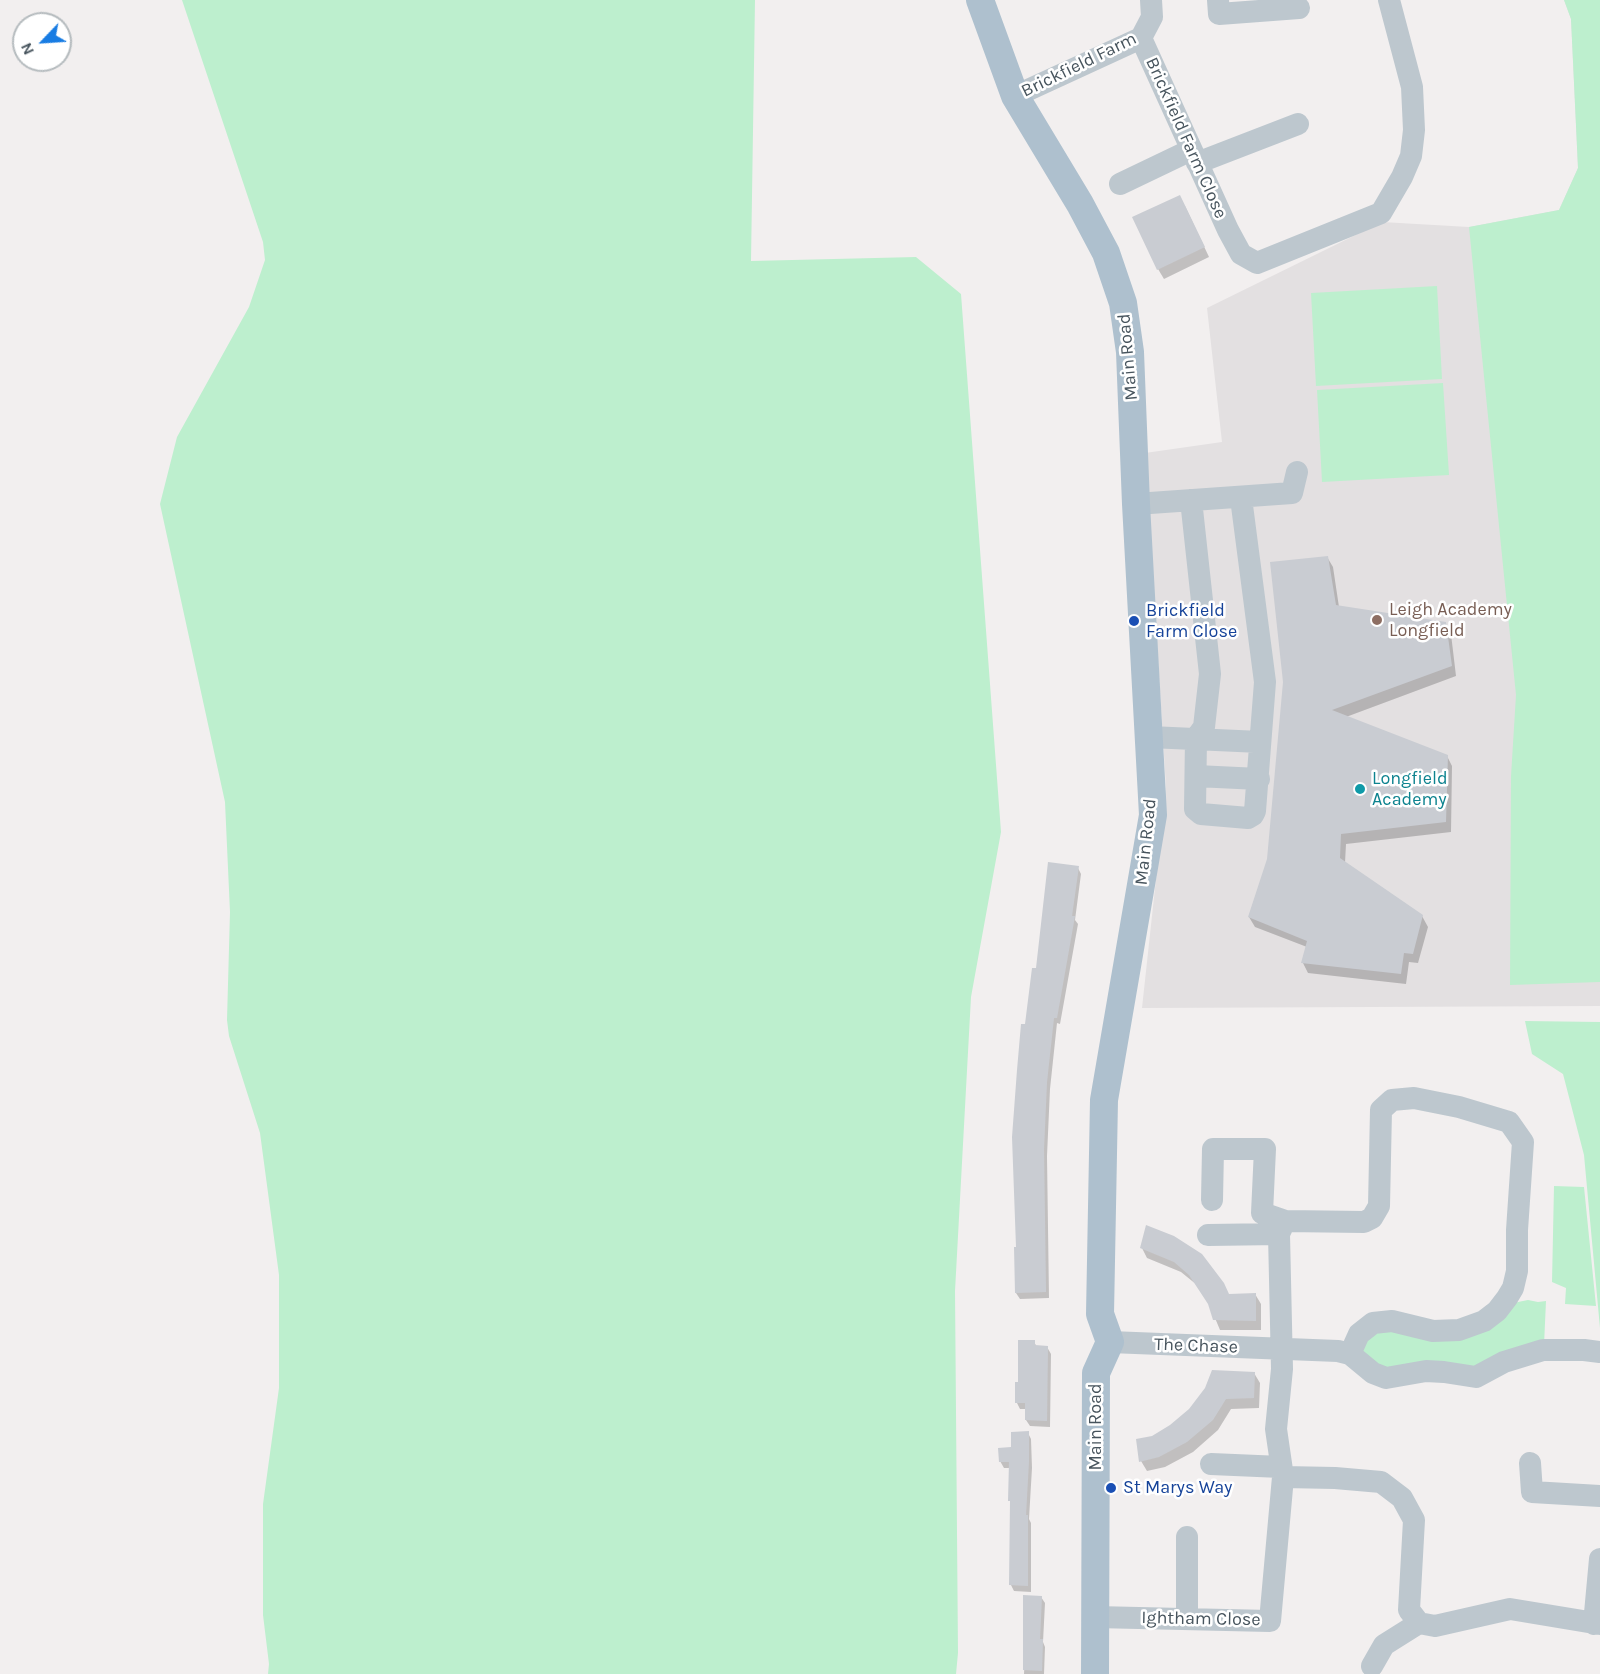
<!DOCTYPE html>
<style>
body{margin:0}
#map{position:relative;width:1600px;height:1674px;overflow:hidden;background:#f2efef;font-family:Karla,sans-serif}
canvas{display:block}
.north{position:absolute;left:12px;top:12px;width:60px;height:60px;box-sizing:border-box;background:#fff;border:2px solid #b5bbbe;border-radius:50%;rotate:245deg;font-size:16px;font-weight:700;line-height:24px;text-align:center;color:#47545d}
.north::after{content:'';display:block;margin:auto;width:21px;height:27px;background:#187ce3;clip-path:polygon(50% 0,100% 100%,50% 72%,0 100%)}
</style>
<div id="map">
<canvas width="1600" height="1674"></canvas>
<div class="north">N</div>
</div>
<script>
const c = document.querySelector('canvas').getContext('2d');
c.lineJoin = 'round';
function paint(path, color) {
  c.fillStyle = color;
  c.fill(path, 'evenodd');
}
function toPath(rows) {
  const path = new Path2D();
  for (const r of rows) {
    path.moveTo(r[0], r[1]);
    for (let i = 2; i < r.length; i += 2) path.lineTo(r[i], r[i + 1]);
  }
  return path;
}
function trace(path, color, width, dash) {
  c.strokeStyle = color;
  c.lineWidth = width;
  c.lineCap = dash ? 'butt' : 'round';
  c.setLineDash(dash || []);
  c.stroke(path);
}
function label(font, color, halo, rows, align = 'center') {
  c.font = font + ' Karla,sans-serif';
  c.lineWidth = 5;
  c.setLineDash([]);
  c.textBaseline = 'middle';
  c.strokeStyle = halo;
  c.fillStyle = color;
  for (const [text, x, y, turn = 0] of rows) {
    c.save();
    c.translate(x, y);
    c.rotate((+turn || 0) * Math.PI / 180);
    c.textAlign = isNaN(turn) ? turn : align;
    if (halo) c.strokeText(text, 0, 0);
    c.fillText(text, 0, 0);
    c.restore();
  }
}
const education = toPath([
 [1564,0,1600,0,1600,1006,1142,1008,1166,787,1145,453,1222,442,1207,308,1382,222,1469,227,1559,210,1578,168,1571,19]
]);
const green = toPath([
 [182,0,755,0,751,261,916,257,961,294,1001,832,971,997,955,1291,958,1653,956,1674,268,1674,269,1664,263,1615,263,1504,279,1388,279,1275,260,1133,229,1036,227,1020,230,912,225,802,160,504,177,437,249,307,265,260,263,242],
 [1564,0,1600,0,1600,982,1510,985,1511,776,1516,695,1469,227,1559,210,1578,168,1571,19],
 [1437,286,1442,379,1316,386,1311,293],
 [1443,383,1449,475,1322,482,1317,390],
 [1525,1021,1600,1022,1600,1328,1584,1155,1563,1074,1532,1054],
 [1554,1186,1584,1187,1596,1306,1565,1304,1566,1288,1552,1282],
 [1528,1300,1538,1302,1546,1301,1544,1345,1486,1366,1387,1371,1363,1352,1362,1345,1373,1329,1415,1333,1518,1302]
]);
const shadow = toPath([
 [1185,206,1209,257,1164,279,1158,269],
 [1327,557,1333,567,1339,607,1445,624,1451,634,1456,676,1346,717,1447,756,1452,766,1451,832,1346,844,1345,863,1422,916,1428,927,1418,963,1409,962,1406,984,1308,973,1303,963,1307,947,1255,927,1249,917,1269,859],
 [1078,868,1081,874,1075,920,1078,924,1060,1024,1057,1023,1050,1089,1047,1156,1049,1298,1020,1299,1016,1293,1017,1248,1026,1026,1037,970],
 [1147,1227,1230,1296,1255,1294,1261,1304,1261,1330,1220,1330,1210,1306,1197,1285,1181,1272,1147,1258,1142,1248],
 [1034,1342,1037,1347,1047,1347,1051,1354,1050,1427,1030,1426,1026,1420,1027,1409,1020,1409,1017,1403,1019,1384],
 [1254,1373,1260,1383,1259,1408,1231,1409,1218,1430,1193,1452,1165,1467,1147,1471,1141,1461,1152,1437,1171,1427,1190,1410],
 [1028,1433,1031,1439,1032,1468,1029,1519,1031,1523,1031,1592,1014,1591,1011,1585,1011,1468,1004,1468,1000,1461],
 [1041,1597,1045,1603,1043,1642,1045,1647,1044,1674,1024,1674,1026,1631]
]);
const building = toPath([
 [1180,195,1205,247,1157,270,1132,217],
 [1328,556,1336,605,1446,622,1452,666,1332,710,1448,755,1446,822,1341,834,1340,858,1423,915,1413,954,1404,953,1401,974,1301,963,1307,941,1248,917,1267,859,1283,682,1270,562],
 [1048,862,1079,866,1072,916,1075,916,1057,1018,1054,1018,1047,1082,1044,1149,1046,1292,1015,1293,1014,1247,1016,1247,1012,1137,1017,1070,1021,1024,1025,1024,1032,968,1036,968],
 [1146,1225,1174,1236,1202,1254,1224,1283,1229,1294,1256,1293,1256,1321,1213,1320,1208,1304,1189,1275,1174,1262,1140,1248],
 [1018,1340,1035,1340,1035,1345,1048,1346,1047,1421,1025,1420,1025,1403,1015,1403,1015,1382,1018,1382],
 [1212,1370,1255,1372,1254,1398,1226,1399,1213,1420,1187,1442,1159,1457,1139,1462,1136,1439,1152,1436,1170,1425,1189,1409,1205,1388],
 [1029,1431,1029,1461,1026,1515,1028,1515,1028,1586,1009,1585,1010,1501,1008,1501,1009,1462,999,1462,998,1448,1011,1447,1011,1432],
 [1023,1595,1042,1596,1040,1639,1043,1639,1042,1671,1023,1670]
]);
const minor = toPath([
 [1218,0,1219,14,1299,8],
 [1141,38,1228,230,1241,254,1257,263,1381,213,1402,177,1411,156,1414,130,1412,87,1389,0],
 [1015,96,1141,38,1152,17,1151,0],
 [1197,163,1298,124],
 [1120,184,1191,150],
 [1191,500,1210,674,1204,727,1196,738,1195,809,1201,814,1248,818,1253,815,1255,811,1265,682,1241,498],
 [1136,504,1292,493,1297,472],
 [1150,737,1260,742],
 [1196,776,1259,779],
 [1212,1200,1213,1149,1265,1149,1262,1213,1285,1221],
 [1208,1235,1279,1234],
 [1110,1342,1338,1351,1350,1354,1373,1373,1386,1378,1426,1371,1444,1372,1476,1377,1504,1362,1543,1350,1584,1350,1600,1352],
 [1530,1463,1532,1492,1600,1496],
 [1211,1464,1281,1467],
 [1283,1477,1335,1478,1381,1482,1402,1498,1414,1520,1409,1610,1419,1623,1435,1626,1510,1609,1600,1624],
 [1187,1537,1187,1619],
 [1095,1617,1270,1621,1283,1477,1276,1429,1282,1369,1279,1234,1285,1221,1364,1222,1372,1218,1379,1206,1381,1110,1392,1100,1414,1098,1459,1107,1509,1122,1523,1142,1517,1230,1517,1271,1513,1288,1507,1298,1497,1311,1484,1321,1459,1330,1433,1331,1392,1321,1373,1323,1359,1334,1350,1354],
 [1594,1624,1600,1559],
 [1372,1666,1384,1645,1419,1623]
]);
const major = toPath([
 [980,0,1015,96,1080,204,1106,253,1123,303,1130,352,1136,504,1153,815,1104,1100,1100,1314,1110,1342,1096,1373,1095,1674]
]);
const markers = [
 [1377,620,6,"#8d6e63"],
 [1134,621,6,"#1a4fb4"],
 [1360,789,6,"#0f9aa8"],
 [1111,1488,6,"#1a4fb4"]
];
const streetNames = [
 ["Brickfield Farm",1079,65,-26],
 ["Brickfield Farm Close",1186,138,66],
 ["Main Road",1128,357,-95],
 ["Main Road",1146,842,-84],
 ["The Chase",1196,1346,2],
 ["Main Road",1096,1427,-90],
 ["Ightham Close",1201,1619,1]
];
const educationNames = [
 ["Leigh Academy",1389,610],
 ["Longfield",1389,631]
];
const transitNames = [
 ["Brickfield",1146,611],
 ["Farm Close",1146,632],
 ["St Marys Way",1123,1488]
];
const cultureNames = [
 ["Longfield",1372,779],
 ["Academy",1372,800]
];
paint(education, '#e3e0e1');
paint(green, '#bdefce');
paint(shadow, '#0003');
paint(building, '#c9ccd2');
trace(minor, '#bdc7ce', 22);
trace(major, '#aec0ce', 28);
for (const [x, y, r, color] of markers) {
  const dot = new Path2D();
  dot.arc(x, y, r, 0, 2 * Math.PI);
  c.fillStyle = color;
  c.fill(dot);
  trace(dot, '#fff', 2);
}
label('18px', '#47545d', '#fff', streetNames);
label('18px', '#785e54', '#fff', educationNames, 'left');
label('18px', '#164399', '#fff', transitNames, 'left');
label('18px', '#0d838f', '#fff', cultureNames, 'left');
</script>
